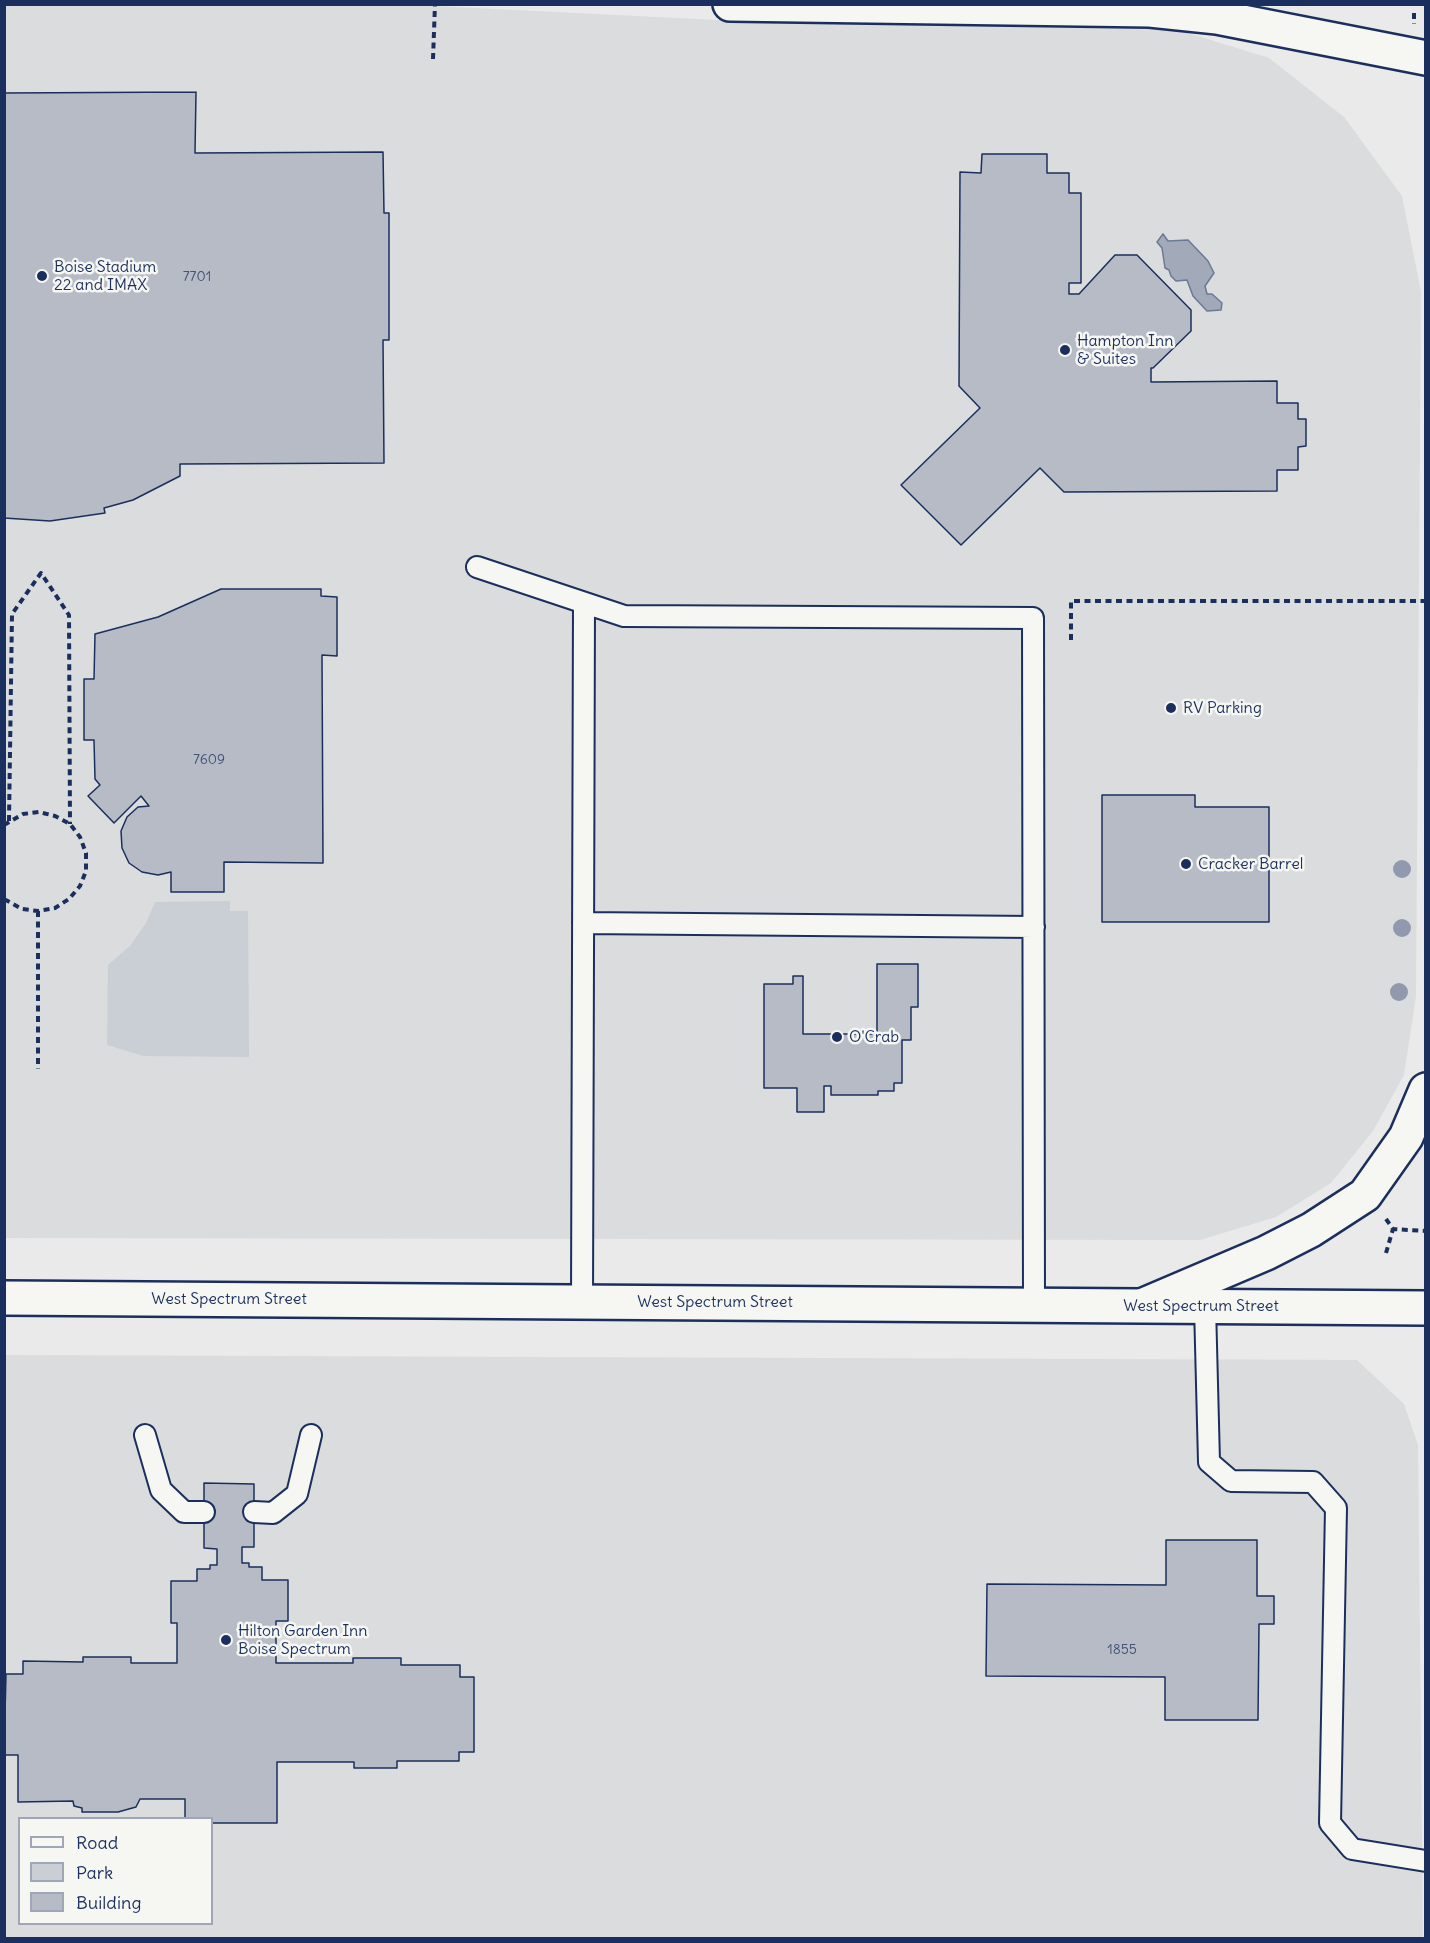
<!DOCTYPE html>
<style>
body{margin:0}
#map{position:relative;width:1430px;height:1943px;overflow:hidden;background:#e9eae9;font-family:Delius,sans-serif}
canvas{display:block}
.frame{position:absolute;inset:0;border:6px solid #1b2f5e;pointer-events:none}
.legend{position:absolute;left:18px;top:1817px;width:195px;height:108px;box-sizing:border-box;background:#f6f6f2;border:2px solid #9ea6b7;margin:0;padding:8px 10px;list-style:none;font-size:18px;color:#1b2f5e}
.legend li{display:flex;align-items:center;gap:12px;height:30px}
.legend b{width:30px;border:2px solid #9ea6b7}
</style>
<div id="map">
<canvas width="1430" height="1943"></canvas>
<div class="frame"></div>
<ul class="legend">
<li><b style="height:8px;background:#f6f6f2"></b>Road</li>
<li><b style="height:16px;background:#caced5"></b>Park</li>
<li><b style="height:16px;background:#b6bbc6"></b>Building</li>
</ul>
</div>
<script>
const c = document.querySelector('canvas').getContext('2d');
c.lineJoin = 'round';
function paint(path, color) {
  c.fillStyle = color;
  c.fill(path, 'evenodd');
}
function toPath(rows) {
  const path = new Path2D();
  for (const r of rows) {
    path.moveTo(r[0], r[1]);
    for (let i = 2; i < r.length; i += 2) path.lineTo(r[i], r[i + 1]);
  }
  return path;
}
function trace(path, color, width, dash) {
  c.strokeStyle = color;
  c.lineWidth = width;
  c.lineCap = dash ? 'butt' : 'round';
  c.setLineDash(dash || []);
  c.stroke(path);
}
function label(font, color, halo, rows, align = 'center') {
  c.font = font + ' Delius,sans-serif';
  c.lineWidth = 5;
  c.setLineDash([]);
  c.textBaseline = 'middle';
  c.strokeStyle = halo;
  c.fillStyle = color;
  for (const [text, x, y, turn = 0] of rows) {
    c.save();
    c.translate(x, y);
    c.rotate((+turn || 0) * Math.PI / 180);
    c.textAlign = isNaN(turn) ? turn : align;
    if (halo) c.strokeText(text, 0, 0);
    c.fillText(text, 0, 0);
    c.restore();
  }
}
const built = toPath([
 [394,4,737,21,1172,28,1269,58,1344,117,1402,196,1421,292,1416,996,1404,1075,1373,1131,1331,1183,1276,1217,1200,1240,5,1238,5,5],
 [5,1355,1357,1360,1404,1404,1418,1445,1423,1938,5,1938],
 [20,1818,212,1818,212,1924,20,1924]
]);
const green = toPath([
 [230,901,230,911,248,911,249,1057,144,1056,107,1045,108,965,130,946,146,923,155,902]
]);
const water = toPath([
 [1163,234,1168,241,1188,240,1208,261,1214,273,1205,286,1207,294,1212,294,1222,303,1221,310,1207,311,1193,296,1187,280,1176,281,1171,276,1169,270,1165,268,1162,248,1157,242,1163,234]
]);
const building = toPath([
 [196,92,195,153,383,152,384,213,389,213,389,340,383,340,384,463,180,464,180,476,133,500,104,508,105,513,50,521,4,518,4,93,196,92],
 [982,154,1047,154,1047,173,1069,173,1069,193,1081,193,1081,283,1069,283,1069,294,1079,294,1115,255,1137,255,1191,310,1191,331,1153,368,1151,368,1151,382,1277,381,1277,403,1298,403,1298,419,1306,419,1306,446,1298,447,1298,470,1277,470,1277,491,1064,492,1040,468,961,545,901,485,980,408,959,386,960,172,981,173,982,154],
 [221,589,321,589,321,596,337,597,337,656,322,655,323,863,224,862,224,892,171,892,171,872,158,875,142,872,129,863,122,848,121,831,127,817,138,807,149,806,141,796,114,823,88,796,100,785,95,779,94,740,84,740,84,679,94,679,95,634,158,617,221,589],
 [1102,795,1195,795,1195,807,1269,807,1269,922,1102,922,1102,795],
 [877,964,918,964,918,1007,911,1007,911,1040,902,1040,902,1083,894,1083,894,1091,878,1091,878,1095,831,1095,831,1086,824,1086,824,1112,797,1112,797,1088,764,1088,764,984,793,984,793,976,803,976,803,1034,877,1034,877,964],
 [204,1483,254,1484,254,1547,242,1547,242,1563,249,1563,249,1567,262,1567,262,1580,288,1580,288,1621,276,1621,276,1663,353,1663,353,1658,401,1658,401,1665,460,1665,460,1677,474,1677,474,1752,459,1752,459,1761,397,1761,397,1768,354,1768,354,1762,277,1762,277,1823,212,1823,212,1818,185,1818,185,1799,140,1799,136,1807,118,1812,82,1812,82,1808,74,1806,73,1801,18,1802,18,1755,4,1755,6,1674,23,1674,23,1661,83,1662,83,1657,131,1657,131,1663,177,1663,177,1623,171,1623,171,1581,197,1581,197,1569,210,1569,210,1565,217,1565,217,1549,204,1548,204,1483],
 [1166,1540,1257,1540,1257,1596,1274,1596,1274,1624,1259,1624,1258,1720,1165,1720,1165,1677,986,1676,987,1584,1166,1585,1166,1540]
]);
const path = toPath([
 [1414,13,1414,24],
 [433,59,435,4],
 [1071,640,1071,601,1426,601],
 [9,821,12,614,41,573,69,615,70,824],
 [4,825,23,814,39,812,55,816,70,824,80,837,86,853,86,871,80,886,69,899,55,908,38,911,22,909,4,899],
 [38,911,38,1069],
 [1386,1219,1393,1229,1426,1231],
 [1386,1253,1393,1229]
]);
const service = toPath([
 [477,567,624,616,1033,618,1034,1305],
 [583,923,1034,927],
 [582,1301,584,603],
 [1205,1306,1209,1462,1231,1481,1313,1482,1336,1508,1330,1823,1352,1849,1426,1861],
 [145,1435,161,1490,184,1512,204,1512],
 [254,1512,273,1513,297,1494,311,1435]
]);
const tertiary = toPath([
 [4,1298,1426,1308]
]);
const secondary = toPath([
 [1144,1305,1266,1253,1311,1230,1365,1195,1406,1137,1426,1090]
]);
const primary = toPath([
 [730,4,1150,10,1217,17,1426,58]
]);
const trees = [
 [1402,869],
 [1402,928],
 [1399,992]
];
const markers = [
 [42,276,6,"#1b2f5e"],
 [1065,350,6,"#1b2f5e"],
 [1171,708,6,"#1b2f5e"],
 [1186,864,6,"#1b2f5e"],
 [837,1037,6,"#1b2f5e"],
 [226,1640,6,"#1b2f5e"]
];
const numberNames = [
 ["7701",197,277],
 ["7609",209,760],
 ["1855",1122,1650]
];
const poiNames = [
 ["Boise Stadium",54,267],
 ["22 and IMAX",54,285],
 ["Hampton Inn",1077,341],
 ["& Suites",1077,359],
 ["RV Parking",1183,708],
 ["Cracker Barrel",1198,864],
 ["O'Crab",849,1037],
 ["Hilton Garden Inn",238,1631],
 ["Boise Spectrum",238,1649]
];
const streetNames = [
 ["West Spectrum Street",229,1299],
 ["West Spectrum Street",715,1302],
 ["West Spectrum Street",1201,1306]
];
paint(built, '#dadcde');
paint(green, '#caced5');
paint(water, '#a2aaba');
trace(water, '#6c7995', 1.5);
paint(building, '#b6bbc6');
trace(building, '#1b2f5e', 1.5);
trace(service, '#1b2f5e', 24);
trace(tertiary, '#1b2f5e', 38);
trace(secondary, '#1b2f5e', 38);
trace(primary, '#1b2f5e', 38);
trace(path, '#1b2f5e', 4, [6, 4.5]);
trace(service, '#f6f6f2', 20);
trace(tertiary, '#f6f6f2', 33);
trace(secondary, '#f6f6f2', 33);
trace(primary, '#f6f6f2', 33);
c.fillStyle = '#9099ad';
for (const [x, y] of trees) {
  c.beginPath();
  c.arc(x, y, 9, 0, 2 * Math.PI);
  c.fill();
}
for (const [x, y, r, color] of markers) {
  const dot = new Path2D();
  dot.arc(x, y, r, 0, 2 * Math.PI);
  c.fillStyle = color;
  c.fill(dot);
  trace(dot, '#f6f6f2', 2);
}
label('14px', '#425278', null, numberNames);
label('16px', '#1b2f5e', '#f6f6f2', poiNames, 'left');
label('16px', '#1b2f5e', '#f6f6f2', streetNames);
</script>
